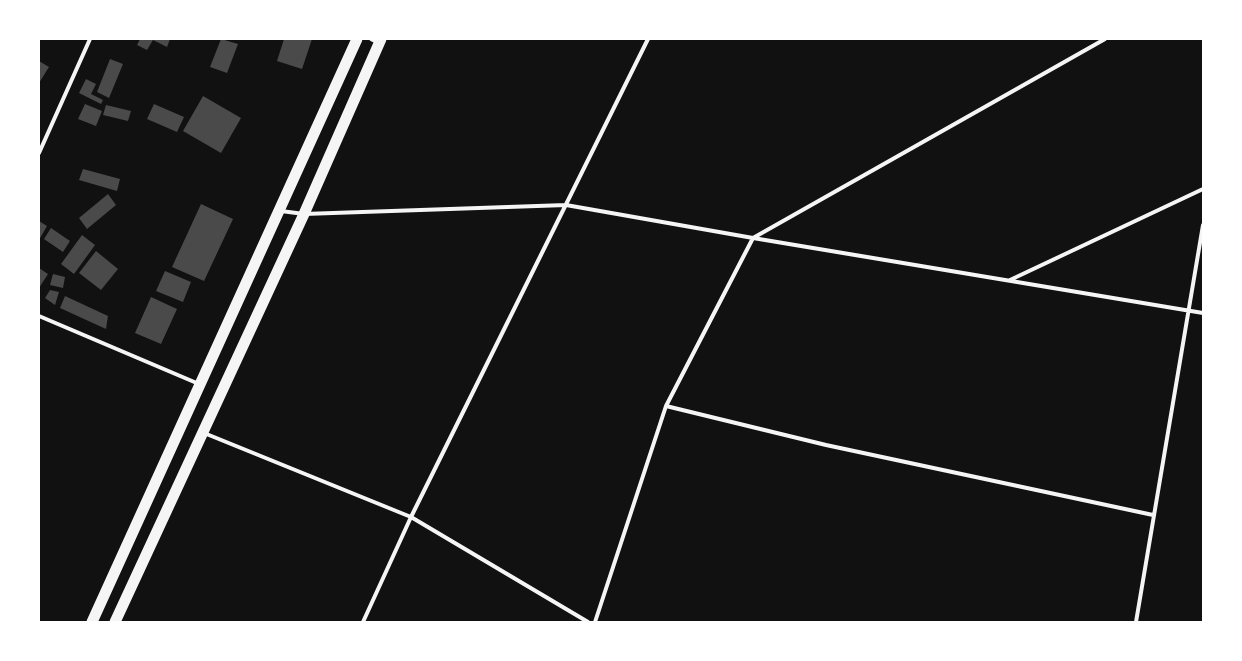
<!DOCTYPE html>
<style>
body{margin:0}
#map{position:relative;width:1242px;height:661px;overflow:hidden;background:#111;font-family:"IBM Plex Sans",sans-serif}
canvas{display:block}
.frame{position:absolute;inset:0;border:40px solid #fff;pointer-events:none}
</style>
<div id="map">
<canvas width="1242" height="661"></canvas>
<div class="frame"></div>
</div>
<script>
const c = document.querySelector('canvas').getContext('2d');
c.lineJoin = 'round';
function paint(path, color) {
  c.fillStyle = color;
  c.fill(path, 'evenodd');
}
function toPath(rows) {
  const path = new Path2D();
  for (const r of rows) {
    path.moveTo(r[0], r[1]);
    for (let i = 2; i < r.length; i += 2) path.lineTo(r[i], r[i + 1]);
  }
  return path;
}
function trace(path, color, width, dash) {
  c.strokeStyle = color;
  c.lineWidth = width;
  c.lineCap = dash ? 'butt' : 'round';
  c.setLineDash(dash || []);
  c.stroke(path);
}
const building = toPath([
 [140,39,170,39,167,47,153,40,147,50,137,45],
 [221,39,238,44,227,73,210,67],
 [284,39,312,39,302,69,277,61],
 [110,59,123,64,109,98,97,92],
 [39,61,49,67,39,83],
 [86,79,96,84,91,94,103,100,101,104,79,93],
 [203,96,241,118,221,153,183,131],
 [85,104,102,111,96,126,78,119],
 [154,104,184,117,177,132,147,119],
 [106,105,131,111,128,121,103,115],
 [83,169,120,179,117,191,79,180],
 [108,194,116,205,87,229,79,218],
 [201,204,233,219,204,281,172,267],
 [39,221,47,226,39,240],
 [51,228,70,241,63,252,44,239],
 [82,235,95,245,74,274,61,264],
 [96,251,118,269,101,290,79,273],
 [39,268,48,274,39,288],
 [165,271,191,282,183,302,156,291],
 [53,274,65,277,63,288,50,285],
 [50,290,59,292,55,305,45,298],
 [65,296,108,316,106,329,60,308],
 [151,297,177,309,161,344,135,333]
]);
const minor = toPath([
 [371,39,379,43],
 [39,153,90,39],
 [281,211,304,214,566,205,753,238,1203,313],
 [1010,280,1203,189],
 [39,316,199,384],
 [666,406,826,445,1153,515],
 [204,433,411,517,588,622],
 [363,622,411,517,648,39],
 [595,622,666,406,753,238,1105,39],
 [1136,622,1203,225]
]);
const trunk = toPath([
 [92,622,357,39],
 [115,622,304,214,381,39]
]);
paint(building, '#4a4a4a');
trace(minor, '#f5f5f5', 4);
trace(trunk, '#f5f5f5', 11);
</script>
